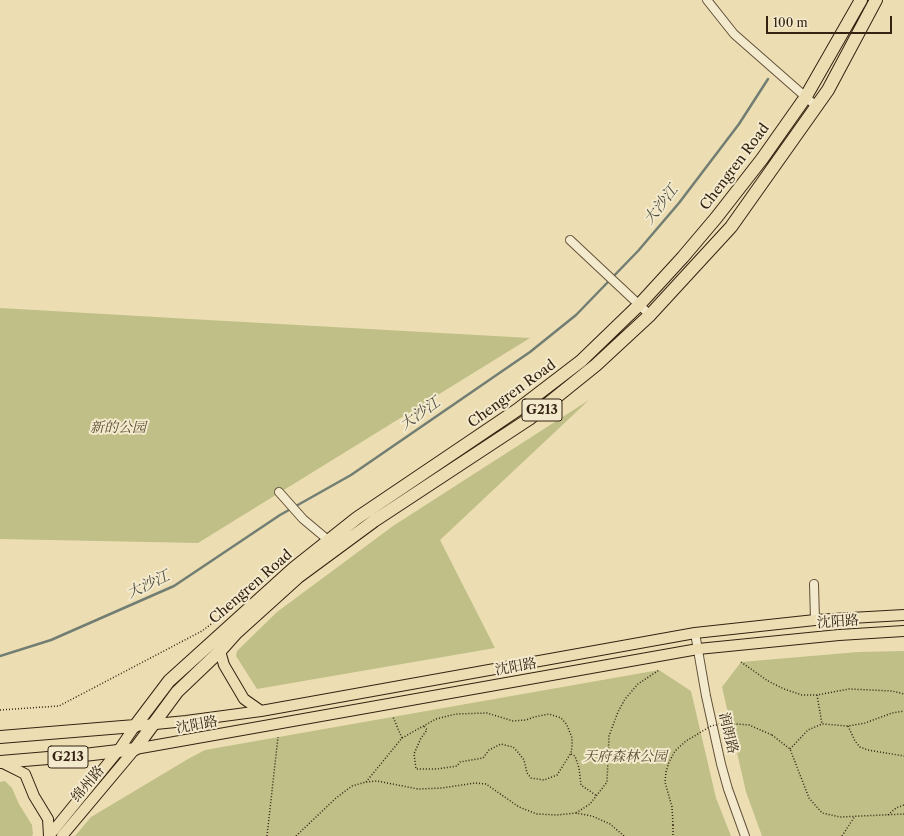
<!DOCTYPE html>
<meta charset="utf-8">
<style>
body{margin:0}
#map{position:relative;width:904px;height:836px;overflow:hidden;background:#ecdeb2;font-family:"Libre Caslon Text",serif}
canvas{display:block}
.scale{position:absolute;left:766px;top:16px;width:126px;height:18px;box-sizing:border-box;border:2px solid #352212;border-top:0;padding-left:5px;font-size:12px;line-height:14px;white-space:nowrap;color:#352212;-webkit-text-stroke:3px #f3eacd;paint-order:stroke}
</style>
<div id="map">
<canvas width="904" height="836"></canvas>
<div class="scale">100 m</div>
</div>
<script>
const c = document.querySelector('canvas').getContext('2d');
c.lineJoin = 'round';
function paint(path, color) {
  c.fillStyle = color;
  c.fill(path, 'evenodd');
}
function toPath(rows) {
  const path = new Path2D();
  for (const r of rows) {
    path.moveTo(r[0], r[1]);
    for (let i = 2; i < r.length; i += 2) path.lineTo(r[i], r[i + 1]);
  }
  return path;
}
function trace(path, color, width, dash) {
  c.strokeStyle = color;
  c.lineWidth = width;
  c.lineCap = dash ? 'butt' : 'round';
  c.setLineDash(dash || []);
  c.stroke(path);
}
function label(font, color, halo, rows, align = 'center') {
  c.font = font + ' "Libre Caslon Text","Noto Serif SC",serif';
  c.lineWidth = 4;
  c.setLineDash([]);
  c.textBaseline = 'middle';
  c.strokeStyle = halo;
  c.fillStyle = color;
  for (const [text, x, y, turn = 0] of rows) {
    c.save();
    c.translate(x, y);
    c.rotate((+turn || 0) * Math.PI / 180);
    c.textAlign = isNaN(turn) ? turn : align;
    if (halo) c.strokeText(text, 0, 0);
    c.fillText(text, 0, 0);
    c.restore();
  }
}
const green = toPath([
 [0,308,208,320,530,338,198,543,0,539],
 [589,400,440,540,495,648,257,689,236,656,237,651,277,612,393,526],
 [904,651,904,836,762,836,746,792,722,687,741,662,858,652],
 [659,670,691,691,716,798,731,836,75,836,91,817,188,759,205,750],
 [5,781,12,788,19,804,32,825,33,834,32,836,0,836,0,782]
]);
const stream = toPath([
 [0,656,51,640,174,586,280,515,351,475,530,352,576,315,638,251,679,203,739,124,768,79]
]);
const path = toPath([
 [253,590,280,566],
 [741,662,768,681,784,689,802,695,817,695,849,689,892,691,904,694],
 [817,695,822,724],
 [0,710,59,706,202,631,242,601],
 [848,726,855,741,860,747,868,750,904,756],
 [772,735,790,749,809,798,822,813,840,817,904,814],
 [402,738,436,719,456,714,487,713,513,721,526,720,534,717,549,714,561,718,567,725,572,738,572,747,571,753,557,775,544,780,531,778,527,773,524,760,517,751,513,747,501,744,489,750,483,758,460,762,457,766,437,769,416,769,414,754,421,738,427,730,424,726],
 [790,749,808,730,822,724,848,726,865,723,892,713,904,711],
 [571,754,575,756,579,768,581,785,597,796],
 [366,782,402,738,393,717],
 [576,813,590,804,607,782,609,736,618,712,625,699,638,684,659,670],
 [888,815,896,808,904,805],
 [673,825,673,836],
 [267,836,278,737],
 [296,836,336,798,352,786,366,782,377,781,418,789,442,788,475,783,486,784,519,807,537,814,557,815,576,813,592,816,610,824,624,836],
 [842,836,855,816]
]);
const minor = toPath([
 [707,0,734,34,816,106],
 [570,240,650,315],
 [279,492,303,519,328,540],
 [814,584,815,620],
 [695,633,706,696,721,764,728,789,745,836]
]);
const major = toPath([
 [220,651,224,665,244,699,261,711],
 [1,762,25,774,34,796,48,819,49,836],
 [49,836,118,751,135,726,186,721,261,711,695,633,815,620,904,615],
 [62,836,135,749,698,649,839,635,904,631]
]);
const highway = toPath([
 [0,737,135,726,169,681,294,568,357,518,517,410,581,361,639,305,683,257,716,218,762,159,805,98,861,0],
 [0,762,84,755,135,749,177,692,220,651,236,633,298,577,374,521,529,419,596,365,650,315,731,227,828,90,876,0]
]);
const pathBridge = toPath([
 [673,825,672,807,665,782,666,772,669,762,675,751,686,741,711,726,725,723,749,725,772,735]
]);
const shields = [
 [542,410,40],
 [68,757,40]
];
const shieldNames = [
 ["G213",542,410],
 ["G213",68,757]
];
const streetNames = [
 ["Chengren Road",735,167,-53],
 ["Chengren Road",512,394,-36],
 ["Chengren Road",251,587,-41],
 ["沈阳路",838,622,-4],
 ["沈阳路",516,667,-10],
 ["沈阳路",197,725,-10],
 ["润朗路",728,733,77],
 ["绵州路",88,784,-50]
];
const parkNames = [
 ["新的公园",118,428],
 ["天府森林公园",625,757]
];
const waterNames = [
 ["大沙江",661,205,-52],
 ["大沙江",420,414,-35],
 ["大沙江",148,585,-25]
];
paint(green, '#bfbf87');
trace(stream, '#727e73', 2.5);
trace(minor, '#63513a', 10);
trace(major, '#352212', 12);
trace(highway, '#352212', 14);
trace(path, '#352212', 1.5, [1, 2]);
trace(minor, '#f3eacd', 8);
trace(major, '#ecdeb2', 10);
trace(highway, '#ecdeb2', 12);
trace(pathBridge, '#352212', 1.5, [1, 2]);
for (const [x, y, w] of shields) {
  const box = new Path2D();
  box.roundRect(x - w / 2, y - 11, w, 22, 3);
  c.fillStyle = '#f3eacd';
  c.fill(box);
  trace(box, '#352212', 1);
}
label('bold 13px', '#352212', null, shieldNames);
label('14px', '#352212', '#f3eacd', streetNames);
label('italic 14px', '#58492f', '#f3eacd', parkNames);
label('italic 15px', '#535043', '#f3eacd', waterNames);
</script>
